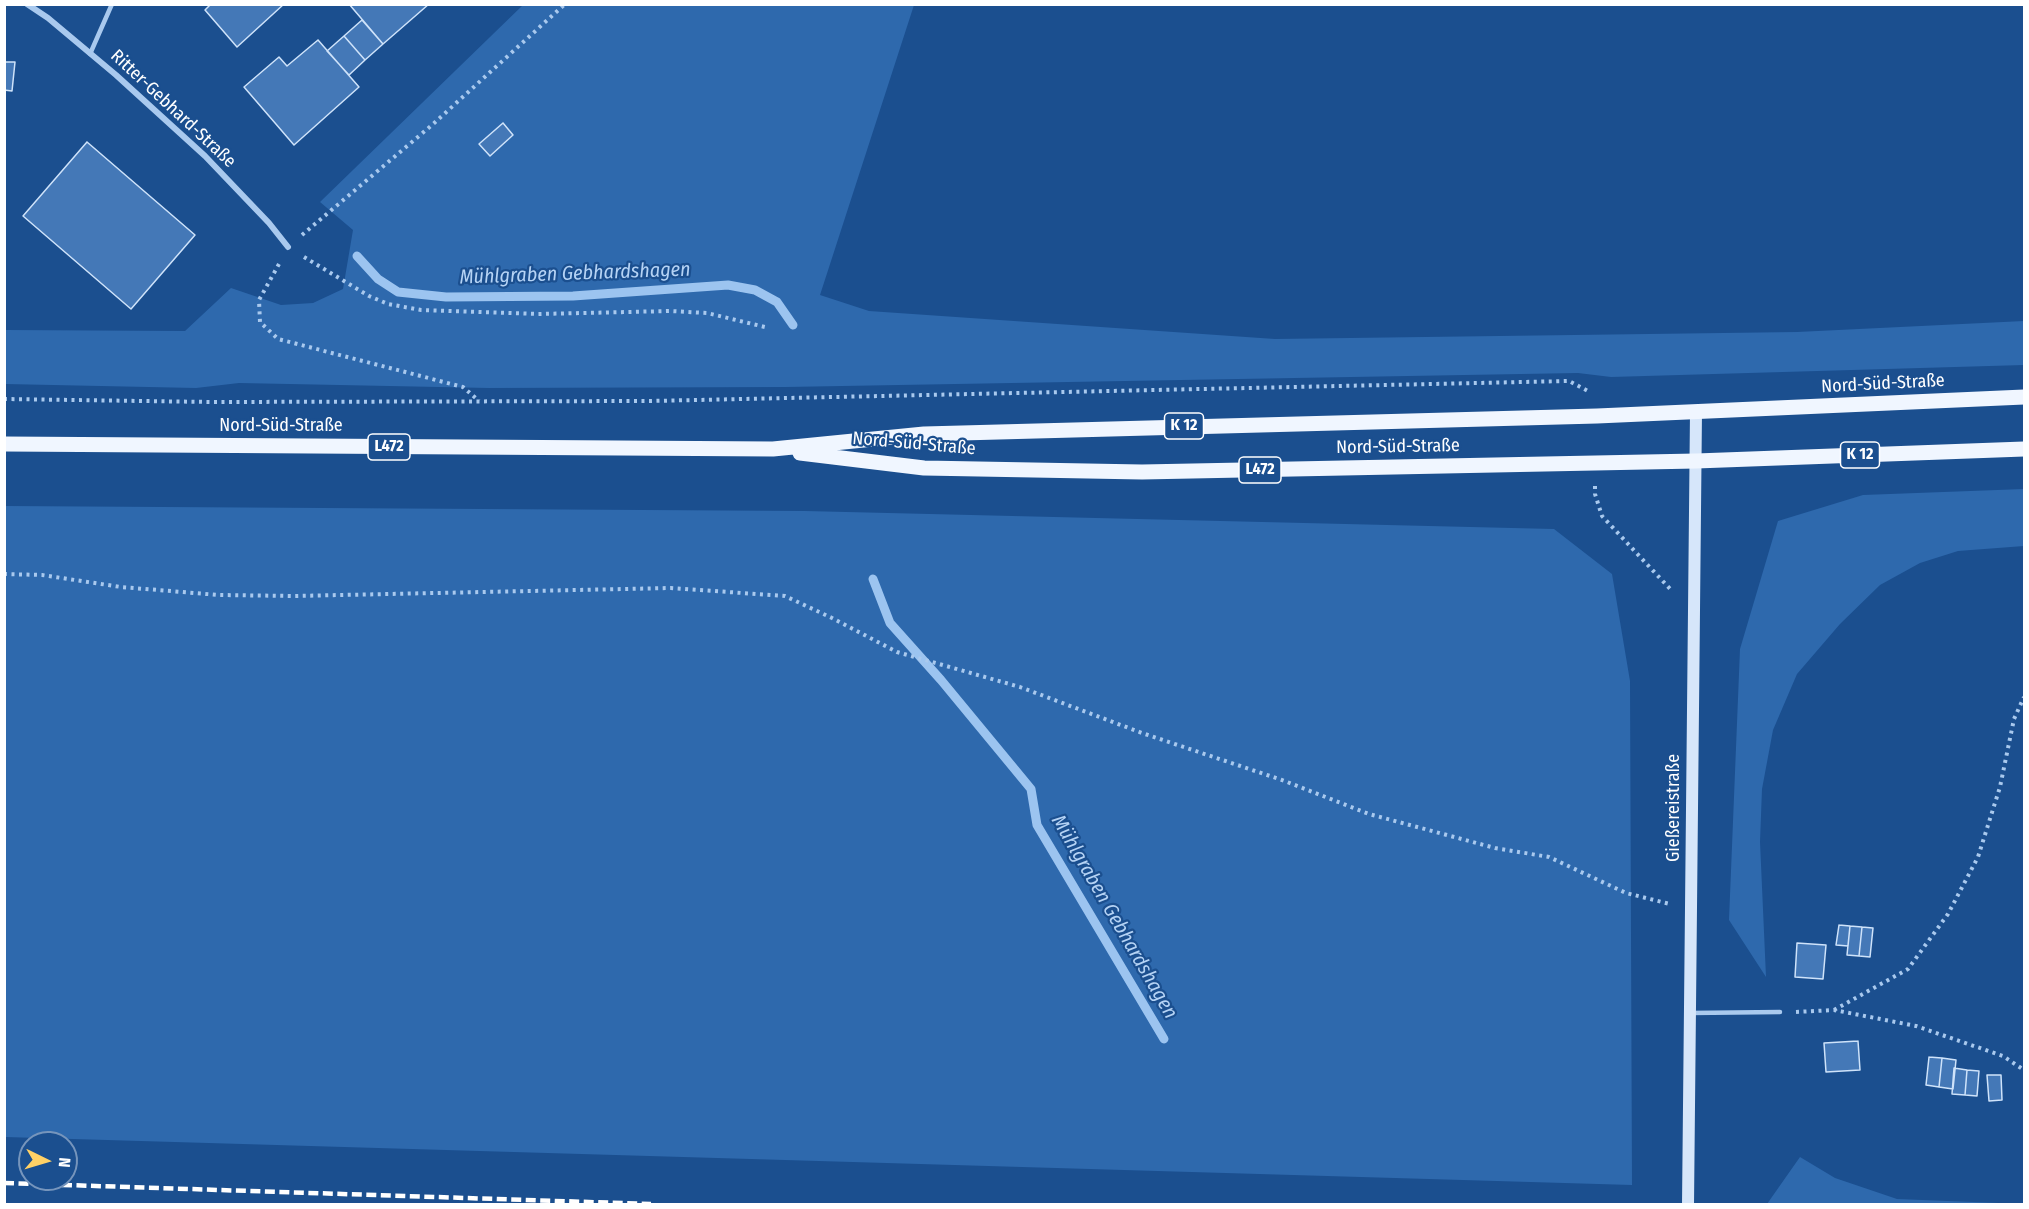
<!DOCTYPE html>
<meta charset="utf-8">
<style>
body{margin:0}
#map{position:relative;width:2029px;height:1209px;overflow:hidden;background:#1b4f8f;font-family:"Fira Sans Condensed",sans-serif}
canvas{display:block}
.frame{position:absolute;inset:0;border:6px solid #fff;pointer-events:none}
.north{position:absolute;left:18px;top:1131px;width:60px;height:60px;box-sizing:border-box;background:#1b4f8f;border:2px solid #7695bc;border-radius:50%;rotate:95deg;font-size:16px;font-weight:700;line-height:24px;text-align:center;color:#fff}
.north::after{content:'';display:block;margin:auto;width:21px;height:27px;background:#ffd166;clip-path:polygon(50% 0,100% 100%,50% 72%,0 100%)}
</style>
<div id="map">
<canvas width="2029" height="1209"></canvas>
<div class="frame"></div>
<div class="north">N</div>
</div>
<script>
const c = document.querySelector('canvas').getContext('2d');
c.lineJoin = 'round';
function paint(path, color) {
  c.fillStyle = color;
  c.fill(path, 'evenodd');
}
function toPath(rows) {
  const path = new Path2D();
  for (const r of rows) {
    path.moveTo(r[0], r[1]);
    for (let i = 2; i < r.length; i += 2) path.lineTo(r[i], r[i + 1]);
  }
  return path;
}
function trace(path, color, width, dash) {
  c.strokeStyle = color;
  c.lineWidth = width;
  c.lineCap = dash ? 'butt' : 'round';
  c.setLineDash(dash || []);
  c.stroke(path);
}
function label(font, color, halo, rows, align = 'center') {
  c.font = font + ' "Fira Sans Condensed",sans-serif';
  c.lineWidth = 4.5;
  c.setLineDash([]);
  c.textBaseline = 'middle';
  c.strokeStyle = halo;
  c.fillStyle = color;
  for (const [text, x, y, turn = 0] of rows) {
    c.save();
    c.translate(x, y);
    c.rotate((+turn || 0) * Math.PI / 180);
    c.textAlign = isNaN(turn) ? turn : align;
    if (halo) c.strokeText(text, 0, 0);
    c.fillText(text, 0, 0);
    c.restore();
  }
}
const green = toPath([
 [524,4,914,5,820,295,869,311,1275,339,1797,332,2024,321,2024,365,1611,377,1578,373,786,387,489,388,239,383,196,388,5,384,5,330,185,331,231,288,281,305,313,303,343,289,353,230,320,202],
 [2024,489,2024,546,1958,551,1920,563,1880,585,1840,624,1797,674,1773,730,1762,789,1760,842,1766,977,1729,920,1740,649,1778,521,1863,495],
 [5,506,805,511,1554,529,1612,574,1630,681,1632,1185,5,1137],
 [1800,1157,1835,1178,1897,1199,2024,1204,1767,1204]
]);
const stream = toPath([
 [357,256,378,279,398,292,446,297,573,296,728,285,755,290,777,302,793,325],
 [873,579,890,623,941,680,1031,789,1037,825,1164,1039]
]);
const building = toPath([
 [211,4,284,4,237,47,205,10,211,4],
 [349,4,429,4,383,44,349,4],
 [362,20,383,44,365,60,344,36,362,20],
 [344,36,365,60,349,75,327,51,344,36],
 [318,40,359,87,294,145,244,87,279,57,287,66,318,40],
 [4,62,15,62,12,91,4,90,4,62],
 [503,123,513,135,490,156,479,144,503,123],
 [87,142,195,235,131,309,23,216,87,142],
 [1839,925,1850,926,1848,946,1836,945,1839,925],
 [1850,926,1862,927,1859,956,1847,955,1850,926],
 [1862,927,1873,928,1870,957,1859,956,1862,927],
 [1797,943,1826,945,1823,979,1795,977,1797,943],
 [1858,1041,1860,1070,1826,1072,1824,1043,1858,1041],
 [1929,1057,1942,1058,1939,1087,1926,1085,1929,1057],
 [1942,1058,1956,1060,1953,1089,1939,1087,1942,1058],
 [1954,1068,1967,1070,1965,1095,1952,1094,1954,1068],
 [1967,1070,1979,1071,1977,1096,1965,1095,1967,1070],
 [1987,1075,2001,1075,2002,1100,1989,1101,1987,1075]
]);
const path = toPath([
 [302,235,432,125,565,4],
 [304,257,369,296,388,304,421,310,538,314,671,311,707,313,765,327],
 [279,264,259,300,260,322,278,339,463,387,479,401],
 [4,399,212,402,650,401,1569,381,1588,391],
 [1595,486,1595,494,1602,516,1672,591],
 [4,574,42,575,121,587,219,595,294,596,671,588,785,596,832,618,897,652,1020,687,1142,733,1282,780,1369,814,1495,848,1549,857,1626,893,1670,904],
 [1834,1010,1908,969,1948,914,1978,857,2000,787,2014,719,2024,697],
 [1796,1012,1834,1010,1916,1026,2003,1056,2024,1070]
]);
const lane = toPath([
 [90,54,112,4],
 [1690,1013,1780,1012]
]);
const street = toPath([
 [27,4,48,18,116,75,205,156,269,223,288,247]
]);
const secondary = toPath([
 [1688,1204,1696,412]
]);
const primary = toPath([
 [4,444,773,449,924,434,1597,416,2024,397],
 [800,453,924,468,1142,472,1696,461,2024,449]
]);
const rail = toPath([
 [4,1183,651,1204]
]);
const shields = [
 [1184,426,39],
 [389,447,42],
 [1860,455,39],
 [1260,470,42]
];
const shieldNames = [
 ["K 12",1184,426],
 ["L472",389,447],
 ["K 12",1860,455],
 ["L472",1260,470]
];
const streetNames = [
 ["Ritter-Gebhard-Straße",173,109,43],
 ["Nord-Süd-Straße",1883,384,-3],
 ["Nord-Süd-Straße",281,426],
 ["Nord-Süd-Straße",914,444,5],
 ["Nord-Süd-Straße",1398,447,-1],
 ["Gießereistraße",1674,808,-90]
];
const waterNames = [
 ["Mühlgraben Gebhardshagen",575,274,-2],
 ["Mühlgraben Gebhardshagen",1114,917,60]
];
paint(green, '#2e69ad');
trace(stream, '#9cc4f0', 9);
paint(building, '#4478b7');
trace(building, '#cfe3fa', 1.5);
trace(path, '#a9c9ee', 4, [3, 4.5]);
trace(lane, '#a9c9ee', 4.5);
trace(street, '#a9c9ee', 6);
trace(secondary, '#d6e6fa', 12);
trace(primary, '#f0f6ff', 15);
trace(rail, '#fff', 4.5, [10, 4.5]);
for (const [x, y, w] of shields) {
  const box = new Path2D();
  box.roundRect(x - w / 2, y - 13, w, 26, 4.5);
  c.fillStyle = '#1b4f8f';
  c.fill(box);
  trace(box, '#fff', 1.5);
}
label('bold 16px', '#fff', null, shieldNames);
label('18px', '#fff', '#1b4f8f', streetNames);
label('italic 20px', '#b5d3f5', '#1b4f8f', waterNames);
</script>
